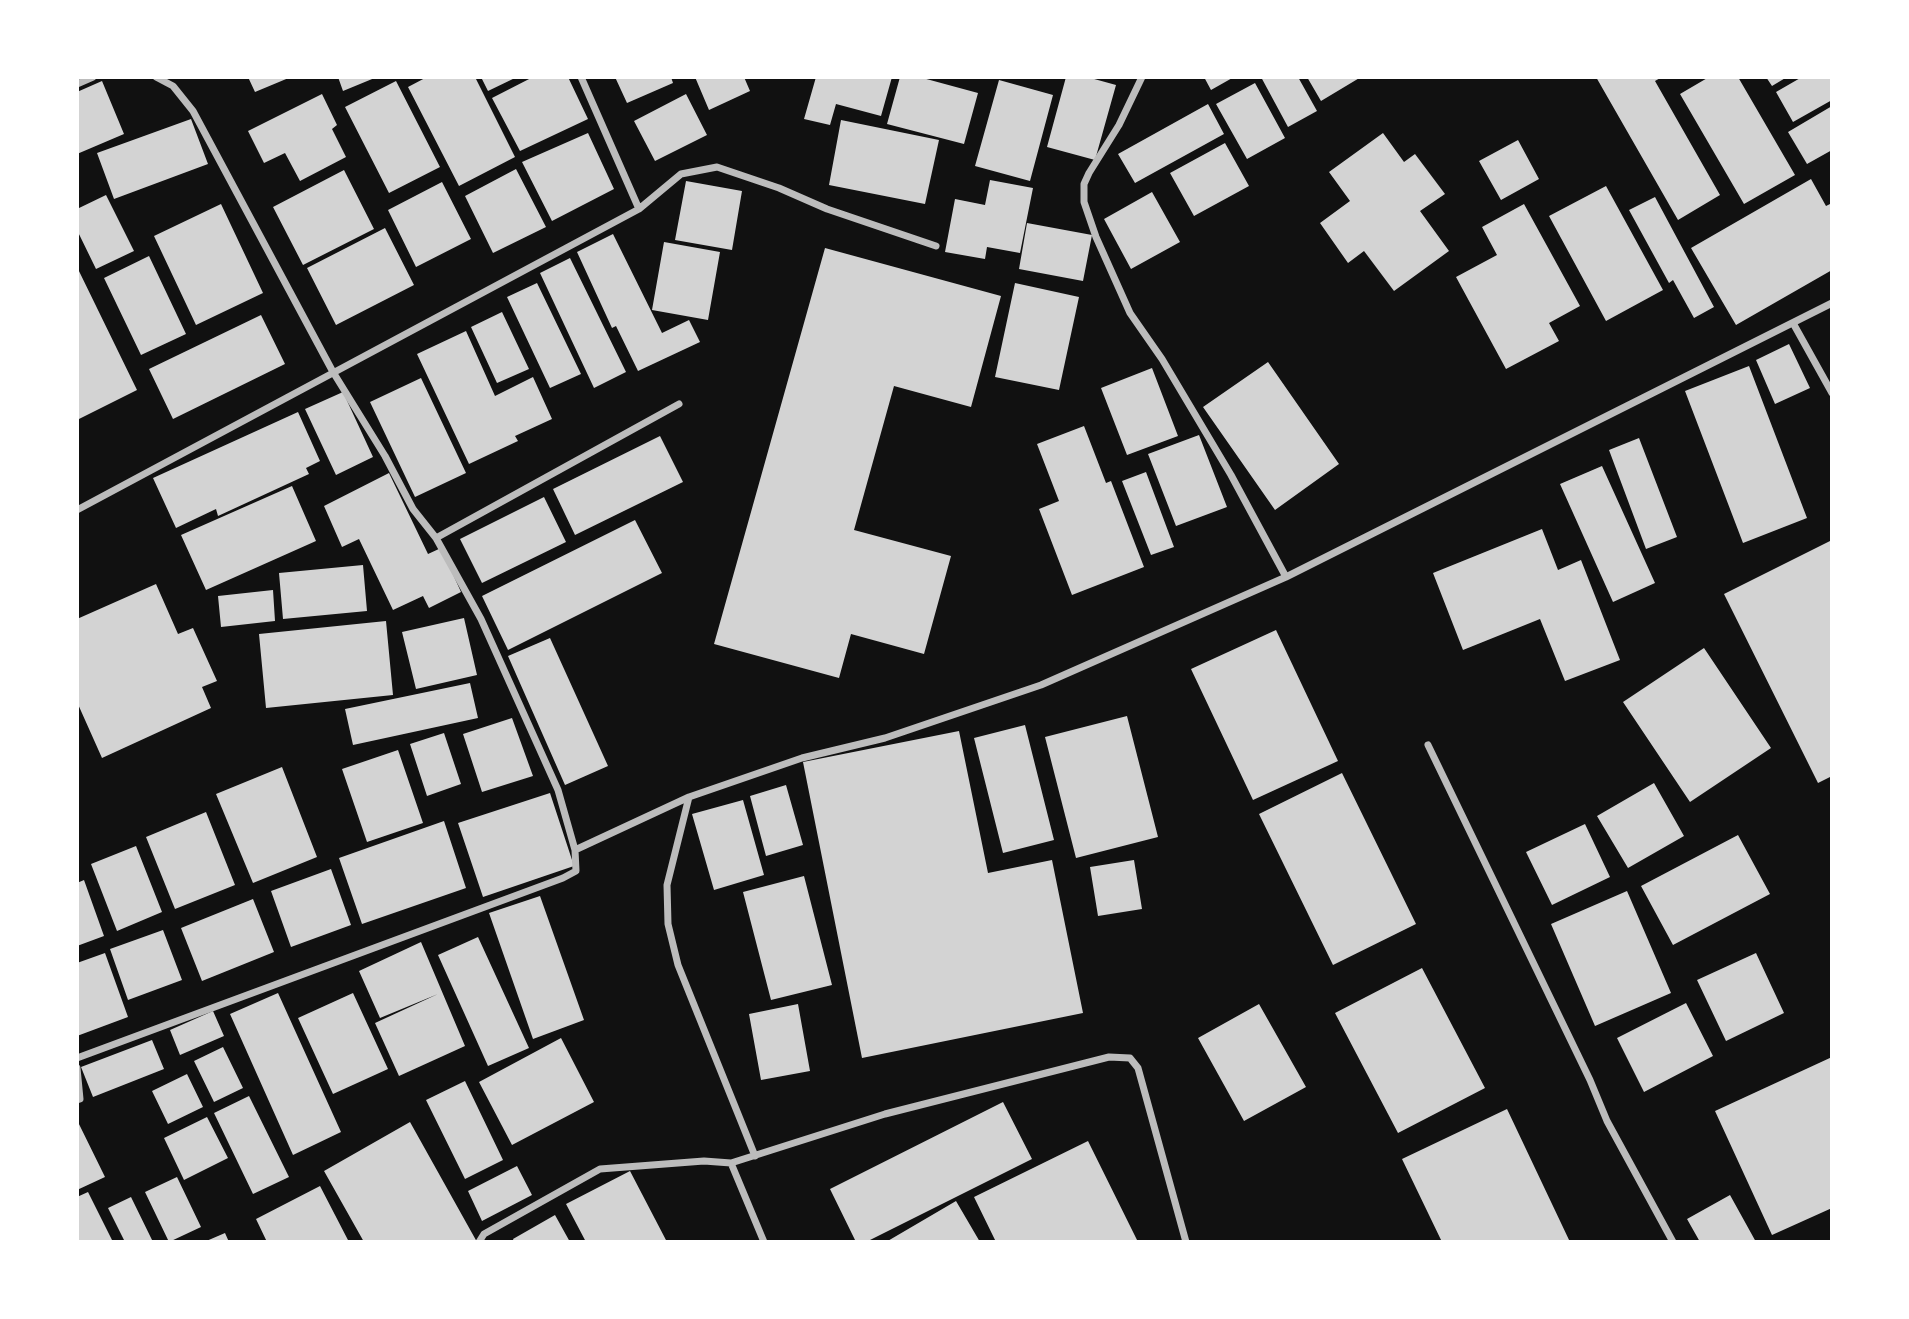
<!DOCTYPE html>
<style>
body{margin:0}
#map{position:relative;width:1909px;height:1319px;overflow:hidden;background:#111;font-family:"PT Sans",sans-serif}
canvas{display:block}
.frame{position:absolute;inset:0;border:79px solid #fff;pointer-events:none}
</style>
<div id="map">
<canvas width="1909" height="1319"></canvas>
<div class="frame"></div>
</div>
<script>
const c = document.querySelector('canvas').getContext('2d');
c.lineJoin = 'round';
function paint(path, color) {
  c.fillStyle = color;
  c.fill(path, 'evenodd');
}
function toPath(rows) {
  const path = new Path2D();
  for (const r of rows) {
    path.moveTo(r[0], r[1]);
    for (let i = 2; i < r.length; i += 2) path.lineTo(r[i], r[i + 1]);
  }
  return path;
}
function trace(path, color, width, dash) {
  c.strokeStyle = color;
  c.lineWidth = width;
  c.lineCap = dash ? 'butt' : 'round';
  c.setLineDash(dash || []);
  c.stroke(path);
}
const building = toPath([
 [248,77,291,77,255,92],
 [338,77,377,77,343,91],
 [427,77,475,77,515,157,459,186,408,87],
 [481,77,517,77,488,91],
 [533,77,568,77,588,119,520,151,492,98],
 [615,77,671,77,673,83,627,103],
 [695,77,744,77,750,91,709,110],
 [816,77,892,77,881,116,836,104,830,125,804,119],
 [900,77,919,77,978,93,964,144,887,124],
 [1066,77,1087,77,1116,85,1095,160,1047,147],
 [1204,77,1234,77,1211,90],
 [1261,77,1298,77,1317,111,1288,127],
 [1307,77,1361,77,1321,101],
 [1596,77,1662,77,1655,81,1720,195,1678,220],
 [1709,77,1738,77,1795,175,1744,204,1680,94],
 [1766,77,1787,77,1772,86],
 [1802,77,1832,77,1832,100,1793,122,1776,92],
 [999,80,1053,95,1030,181,975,166],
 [102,81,124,134,77,154,77,92],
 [396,81,440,167,389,193,345,107],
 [1255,83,1285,138,1247,159,1216,104],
 [322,94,337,125,332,129,346,157,300,181,285,153,264,163,248,131],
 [686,94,707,135,655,161,634,121],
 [1208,104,1224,134,1135,183,1118,154],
 [1832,106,1832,150,1807,164,1788,132],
 [191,119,208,164,114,199,97,153],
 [841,120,939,140,925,204,829,185],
 [588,133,614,189,552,221,522,162],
 [1383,133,1404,162,1415,154,1445,194,1420,211,1449,251,1394,291,1364,251,1348,263,1320,223,1350,201,1329,172],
 [1518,140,1539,179,1501,200,1479,161],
 [1225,143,1249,186,1194,216,1170,173],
 [516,169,546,227,493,253,465,196],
 [344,170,374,229,303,265,273,207],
 [1811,179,1826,206,1832,203,1832,270,1736,325,1691,248],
 [990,180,1033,188,1020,253,987,247,985,259,945,252,955,199,985,205],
 [686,181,742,191,732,250,675,240],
 [442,182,471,239,416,267,388,210],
 [1606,186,1663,290,1606,321,1549,216],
 [1152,192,1180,242,1131,269,1104,219],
 [106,195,134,251,96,269,77,230,77,209],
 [1655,197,1714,307,1694,318,1673,280,1669,283,1629,210],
 [221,204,263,293,196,325,154,236],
 [1524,204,1580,306,1549,323,1559,341,1506,369,1456,277,1497,255,1482,227],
 [1027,223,1092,235,1083,281,1019,269],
 [385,228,414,285,336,325,307,268],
 [613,234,662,333,689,320,700,342,638,371,616,326,612,328,577,252],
 [664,242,720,252,708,320,652,310],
 [825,248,1001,296,971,407,894,386,854,530,951,556,924,654,851,634,839,678,714,644],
 [149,256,186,334,141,355,104,278],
 [570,258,626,372,594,388,540,273],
 [77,267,137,390,77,420],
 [537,283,581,374,550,388,507,297],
 [1015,283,1079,297,1059,390,995,377],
 [502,312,529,369,497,383,471,327],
 [261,315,285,364,173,419,149,369],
 [466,331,495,396,533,377,552,419,515,436,518,441,469,464,417,354],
 [1789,344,1810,388,1775,404,1756,360],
 [1268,362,1339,464,1275,510,1203,407],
 [1749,366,1807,518,1743,543,1685,391],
 [1152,368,1178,436,1127,455,1101,388],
 [421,378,466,473,415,497,370,402],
 [343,392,373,457,336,475,305,409],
 [298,412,320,461,306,468,309,474,218,516,216,509,176,528,153,478],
 [1084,426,1106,483,1111,481,1144,567,1072,595,1039,509,1059,501,1037,444],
 [1199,435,1227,507,1176,526,1148,454],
 [660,436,683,482,575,535,553,489],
 [1639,438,1677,537,1646,549,1609,450],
 [1602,466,1655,583,1613,602,1560,484],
 [1146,472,1174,547,1151,555,1122,481],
 [389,473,428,554,441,548,461,592,429,608,423,596,393,610,359,539,342,547,324,506],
 [292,486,316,541,206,590,181,535],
 [544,497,566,542,482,583,460,539],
 [635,520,662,573,508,650,482,596],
 [1542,529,1558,570,1581,560,1620,660,1565,681,1540,619,1463,650,1433,573],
 [1832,540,1832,776,1818,783,1724,594],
 [363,565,367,611,283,619,279,573],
 [156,584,178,634,193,628,217,681,202,687,211,708,102,758,77,702,77,619],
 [273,590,275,621,221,627,218,596],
 [464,618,477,675,416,689,402,632],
 [386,621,393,695,266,708,259,634],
 [1276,630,1338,761,1253,800,1191,669],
 [550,638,608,766,565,785,508,656],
 [1704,648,1771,748,1690,802,1623,702],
 [470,683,478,718,353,745,345,709],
 [1127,716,1158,837,1076,858,1045,737],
 [512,718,533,776,482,792,463,734],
 [1025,725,1054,840,1003,853,974,738],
 [959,731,988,873,1052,860,1083,1013,862,1058,803,762],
 [444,733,461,784,427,796,410,744],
 [398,750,423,823,367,842,342,769],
 [282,767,317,857,253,883,216,794],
 [1342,773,1416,924,1333,965,1259,814],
 [1654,783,1684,836,1628,868,1597,816],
 [786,785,803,845,766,856,750,796],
 [550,793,574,866,483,897,458,823],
 [743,800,764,875,714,890,692,814],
 [206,812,235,885,175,909,146,837],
 [444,821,466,888,362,924,339,858],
 [1585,824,1610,877,1552,905,1526,852],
 [1738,835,1770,894,1673,945,1641,886],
 [136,846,162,912,117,931,91,864],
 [1134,860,1142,909,1098,916,1090,867],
 [331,869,351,925,291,947,271,891],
 [804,876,832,985,771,1000,743,892],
 [84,880,104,936,77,946,77,883],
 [1627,891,1671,993,1595,1026,1551,924],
 [540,896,584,1020,533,1039,489,913],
 [253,899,274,952,202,981,181,928],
 [163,930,182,980,128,1000,110,949],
 [478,937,529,1048,488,1066,438,955],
 [421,942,465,1046,399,1076,375,1023,438,994,380,1018,359,971],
 [105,953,128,1017,77,1036,77,963],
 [1756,953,1784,1013,1726,1041,1697,980],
 [1422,968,1485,1088,1398,1133,1335,1013],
 [278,993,341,1132,293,1155,230,1014],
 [353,993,388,1069,333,1094,298,1018],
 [1686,1003,1713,1056,1644,1092,1617,1038],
 [798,1004,810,1071,761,1080,749,1014],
 [1259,1004,1306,1087,1244,1121,1198,1038],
 [213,1011,224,1036,180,1055,170,1030],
 [561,1038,594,1102,512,1145,479,1082],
 [152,1040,164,1069,93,1097,81,1067],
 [223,1047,243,1088,214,1102,194,1061],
 [1832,1057,1832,1208,1772,1235,1715,1111],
 [187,1074,203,1107,168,1124,152,1091],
 [465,1081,503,1160,465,1179,426,1100],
 [249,1096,289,1177,253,1194,214,1113],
 [1003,1102,1032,1159,866,1242,856,1242,830,1189],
 [1507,1109,1570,1242,1442,1242,1402,1159],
 [207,1117,228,1158,184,1180,164,1138],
 [77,1120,105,1177,77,1190],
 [410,1122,477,1242,364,1242,324,1171],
 [1088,1141,1138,1242,996,1242,974,1197],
 [517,1166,532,1195,482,1221,468,1191],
 [630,1171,667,1242,586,1242,566,1204],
 [177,1177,201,1227,169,1242,145,1192],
 [320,1186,349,1242,267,1242,256,1219],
 [88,1192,113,1242,77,1242,77,1197],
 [1730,1195,1756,1242,1700,1242,1687,1219],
 [131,1197,153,1242,125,1242,108,1208],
 [956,1201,980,1242,886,1242],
 [555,1215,570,1242,514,1242,513,1239],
 [225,1233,229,1242,204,1242]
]);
const minor = toPath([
 [581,77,639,209],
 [1142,77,1119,125,1089,173,1084,184,1084,202,1096,237,1130,313,1162,359,1231,475,1286,577],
 [77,84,93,77],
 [1793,323,1832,393],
 [77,510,639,209,681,174,717,167,779,188,827,209,936,246],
 [436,538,679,404],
 [1428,745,1590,1080,1607,1121,1673,1242],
 [689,797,667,885,668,924,678,965,755,1156],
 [575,850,689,797,802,758,885,738,1041,685,1286,577,1832,303],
 [77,1058,563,878,576,871,575,850,558,790,481,619,436,538,413,509,385,456,333,372,193,111,173,86,156,77],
 [77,1068,80,1099,77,1100],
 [479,1242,484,1234,600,1169,704,1161,731,1163],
 [764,1242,731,1163,885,1114,1109,1057,1130,1058,1138,1068,1186,1242]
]);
paint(building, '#d3d3d3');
trace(minor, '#bcbcbc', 7);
</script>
